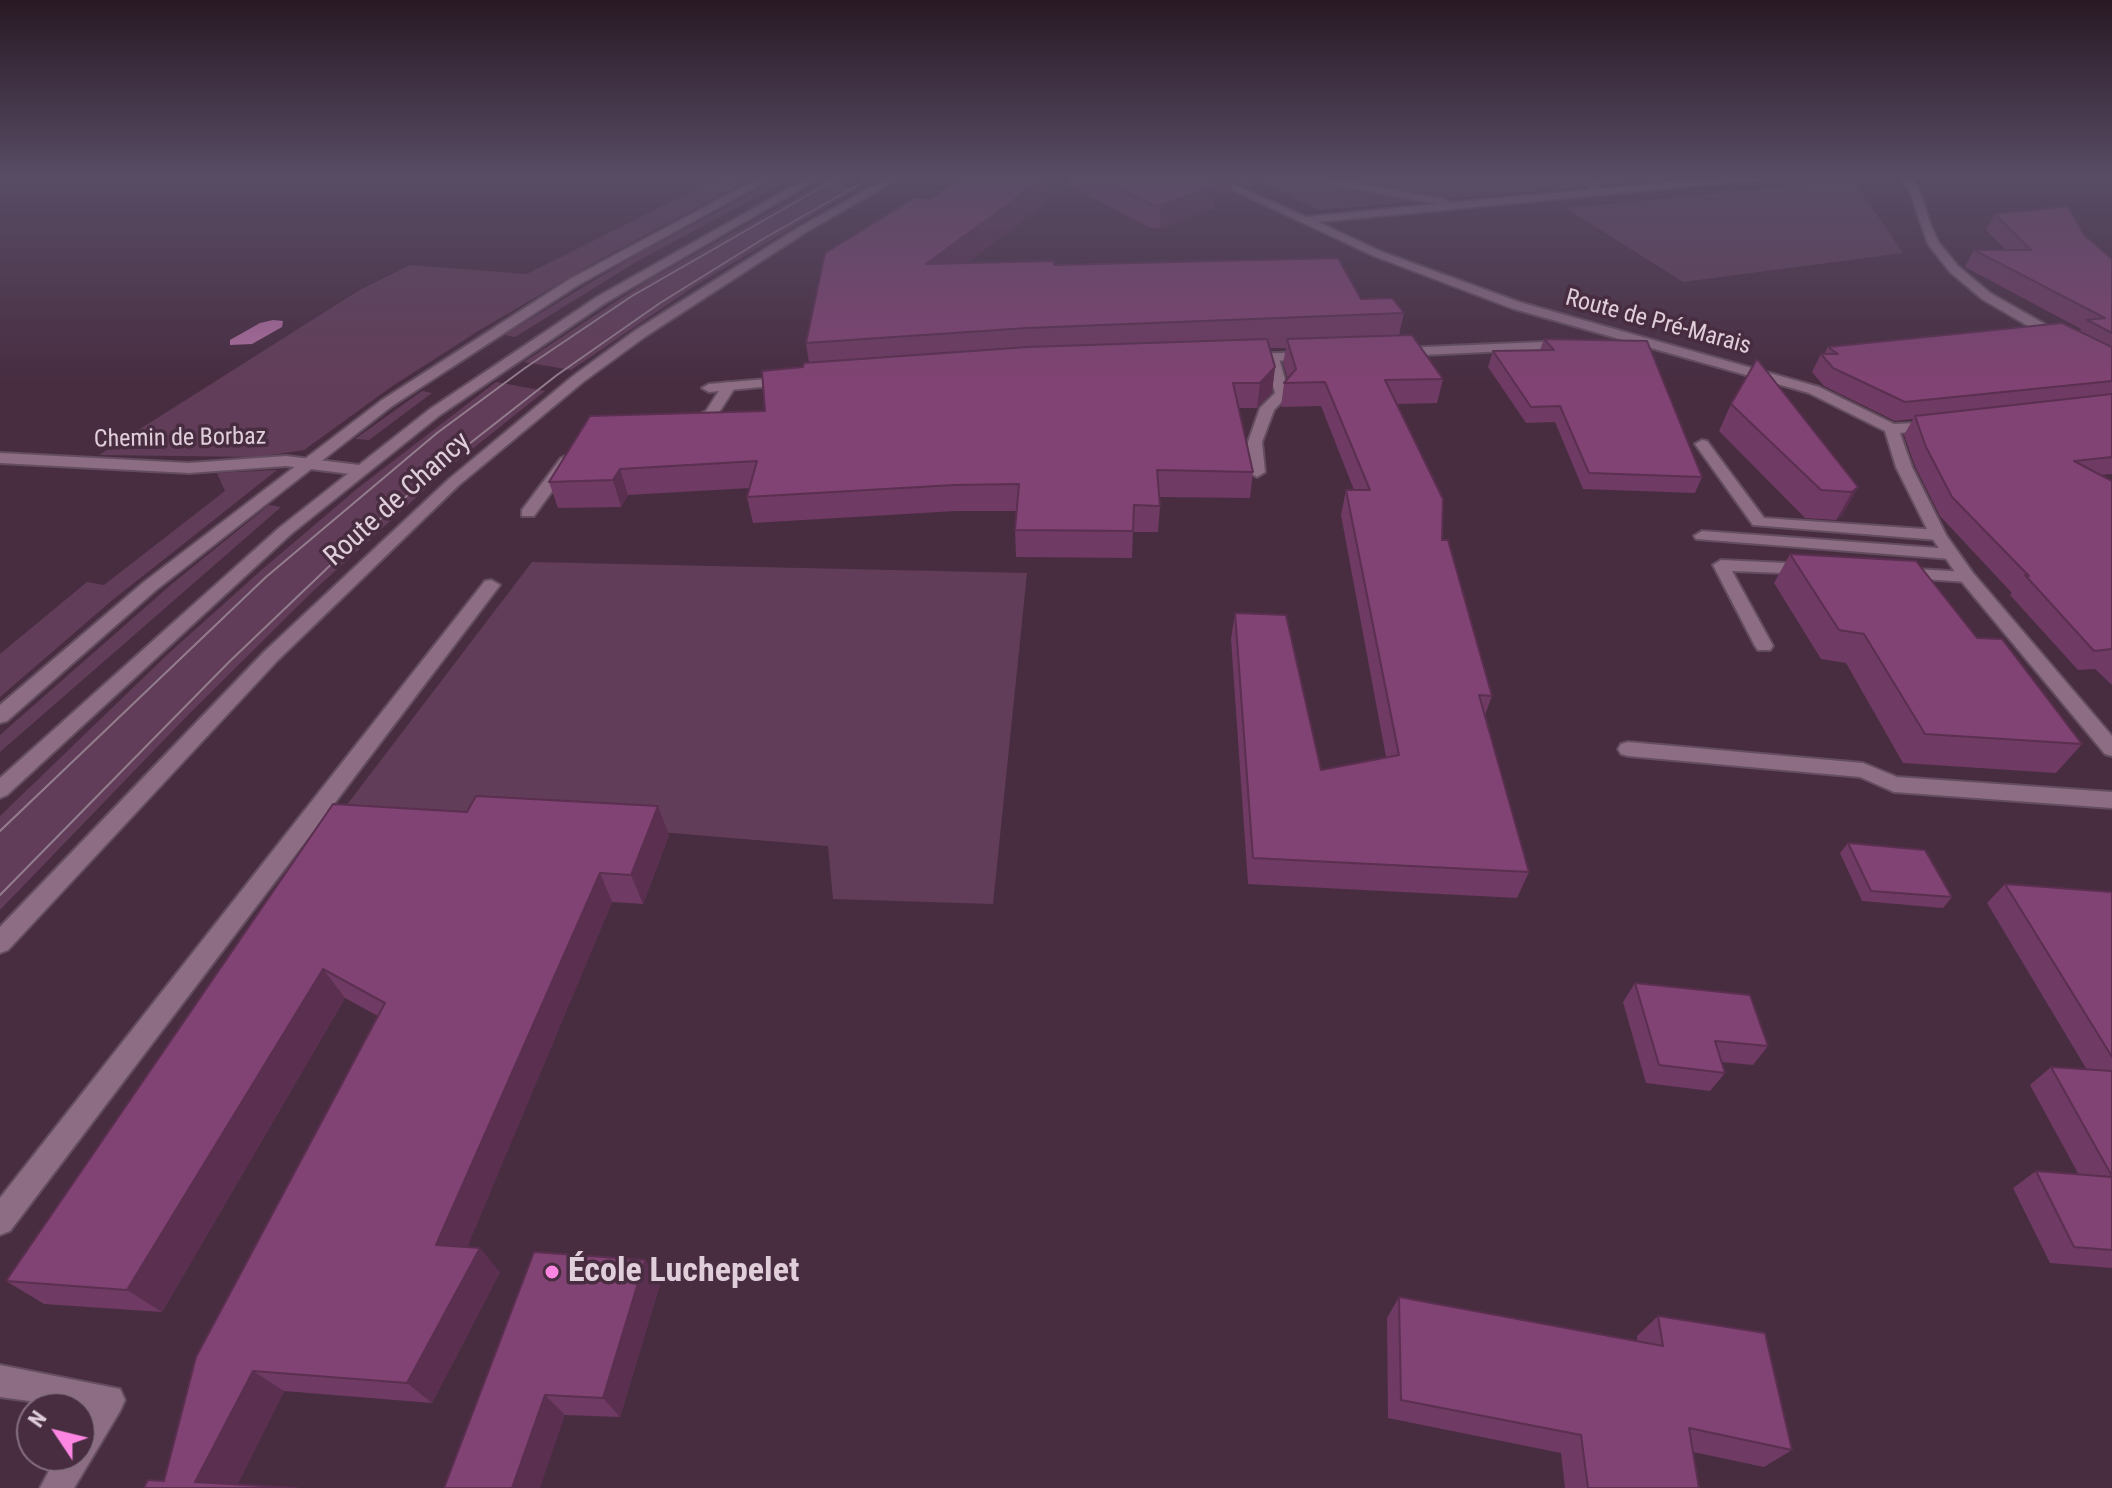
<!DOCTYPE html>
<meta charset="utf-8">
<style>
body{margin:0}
#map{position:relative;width:2112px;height:1488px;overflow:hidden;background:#482d41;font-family:"Roboto Condensed",sans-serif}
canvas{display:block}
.north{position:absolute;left:16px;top:1392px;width:80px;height:80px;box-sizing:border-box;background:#482d41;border:2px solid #856e7f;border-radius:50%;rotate:305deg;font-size:22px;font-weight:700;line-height:32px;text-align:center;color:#e0cfdb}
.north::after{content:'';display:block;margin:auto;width:28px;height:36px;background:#fd86e2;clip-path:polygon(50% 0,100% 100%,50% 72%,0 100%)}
</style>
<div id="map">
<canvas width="2112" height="1488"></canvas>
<div class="north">N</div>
</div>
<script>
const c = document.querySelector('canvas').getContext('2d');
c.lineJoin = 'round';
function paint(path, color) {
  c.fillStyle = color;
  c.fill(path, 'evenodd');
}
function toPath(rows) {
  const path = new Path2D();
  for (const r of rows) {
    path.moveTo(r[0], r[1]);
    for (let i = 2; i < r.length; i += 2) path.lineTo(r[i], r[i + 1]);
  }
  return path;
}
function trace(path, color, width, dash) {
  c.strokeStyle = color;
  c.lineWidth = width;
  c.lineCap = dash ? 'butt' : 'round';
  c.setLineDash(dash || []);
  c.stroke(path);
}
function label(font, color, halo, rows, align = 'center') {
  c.font = font + ' "Roboto Condensed",sans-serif';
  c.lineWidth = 7;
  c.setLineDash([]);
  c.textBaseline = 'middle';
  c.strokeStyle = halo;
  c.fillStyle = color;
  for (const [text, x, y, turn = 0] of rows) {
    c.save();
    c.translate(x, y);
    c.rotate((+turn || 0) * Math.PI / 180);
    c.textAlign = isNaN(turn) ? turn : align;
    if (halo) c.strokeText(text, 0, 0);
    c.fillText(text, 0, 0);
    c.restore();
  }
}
const green = toPath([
 [722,176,756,176,599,260,478,331,391,387,304,450,258,457,99,455,358,291,410,265,527,274],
 [784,176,796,176,636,262,515,337,504,335,633,257],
 [834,176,850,176,836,184,857,189,696,285,571,370,524,362,649,280],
 [1244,176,1717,176,1319,210],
 [1853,180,1903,253,1683,282,1566,208],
 [496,382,545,391,452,465,313,591,188,715,0,910,0,816,168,654,265,567,358,488],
 [422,391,432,393,369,440,355,439],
 [277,470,110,602,0,697,0,654,87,582,104,585,225,491,217,473],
 [269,505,281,507,0,752,0,735,173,583],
 [532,562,1027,573,993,904,833,899,828,846,346,806]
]);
const water = toPath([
 [273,320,283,321,282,327,252,344,230,345,230,340,260,323]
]);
const service = toPath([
 [1272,354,1279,358,1289,394,1274,410,1262,442,1265,472,1257,477,1249,472,1248,442,1260,408,1275,393,1265,358,1272,354],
 [729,382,736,386,716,417,697,427,687,427,687,421,706,411,724,383,729,382],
 [1702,440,1707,441,1764,518,1938,530,1946,535,1938,540,1753,525,1695,444,1702,440],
 [566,456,574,461,534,516,522,516,522,510,561,458,566,456],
 [1702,531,1951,549,1959,554,1951,559,1696,539,1694,536,1702,531],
 [1721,560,1808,564,1816,569,1808,574,1732,571,1773,646,1770,650,1758,650,1755,646,1713,565,1721,560],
 [1899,568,1967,572,1976,577,1967,582,1893,577,1890,573,1899,568],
 [491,580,500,585,497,589,10,1231,0,1235,0,1198,485,581,491,580],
 [1628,742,1863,763,1897,777,2112,792,2112,808,1894,792,1860,777,1628,756,1621,754,1618,749,1621,744,1628,742],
 [0,1365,120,1389,125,1400,120,1411,74,1488,40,1488,57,1456,80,1456,80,1418,84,1411,80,1408,0,1397,0,1365]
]);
const pedestrian = toPath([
 [763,176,775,176,578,285,392,406,156,590,7,721,0,723,0,705,144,582,382,400,570,279,763,176],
 [1595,176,1605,176,1595,195,1587,195,1595,176]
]);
const minor = toPath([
 [1203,176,1215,176,1306,217,1438,204,1303,179,1298,176,1317,176,1444,199,1449,203,1736,176,1769,176,1764,179,1318,222,1382,252,1519,302,1819,387,1894,424,1938,422,1938,428,1900,433,1912,467,1946,535,1973,573,2112,736,2112,756,2105,754,1961,581,1930,535,1896,467,1885,431,1809,393,1511,308,1374,256,1203,176],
 [1567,341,1574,345,1572,348,1400,356,1393,352,1400,348,1567,341],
 [1312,352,1317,353,1317,359,1248,362,1241,358,1248,354,1312,352],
 [788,377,793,378,793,384,709,392,702,388,709,384,788,377],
 [0,453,189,463,286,456,359,465,367,470,359,475,286,466,189,473,0,463,0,453]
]);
const tertiary = toPath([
 [1900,176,1910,176,1919,189,1931,226,1939,243,1958,266,1990,293,2064,335,2064,341,2054,341,1982,299,1950,272,1928,244,1909,189,1900,176]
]);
const secondary = toPath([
 [811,176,823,176,605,303,440,415,291,534,7,795,0,798,0,778,279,528,430,409,597,297,811,176],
 [891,176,903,176,806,232,646,336,583,382,459,485,278,660,8,950,0,953,0,927,264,652,449,479,573,376,636,330,798,228,891,176]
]);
const tram = toPath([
 [0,831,266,577,437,433,525,368,632,296,841,176],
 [0,895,229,662,363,534,446,462,557,375,660,303,763,239,874,176]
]);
const wall = toPath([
 [1046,176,1047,202,967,263,1054,265,1361,299,1404,313,1399,335,1443,379,1437,403,1397,404,1492,696,1485,715,1529,872,1517,898,1248,884,1231,639,1235,613,1321,770,1386,757,1341,515,1346,490,1354,490,1321,406,1281,407,1284,383,1288,379,1283,363,1286,348,1270,348,1275,367,1272,392,1257,408,1239,408,1253,472,1250,498,1159,497,1160,506,1158,532,1133,532,1132,558,1016,557,1015,530,1017,511,956,511,753,523,747,497,750,488,628,495,621,507,558,508,549,482,765,411,803,367,809,363,806,343],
 [1068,176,1284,176,1247,187,1232,180,1231,192,1215,197,1213,209,1160,228,1151,228,1067,185],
 [1995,214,2084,235,2112,259,2112,474,2101,475,2112,481,2112,685,2095,669,2078,670,2010,595,2012,593,1940,516,1915,466,1904,435,1913,419,1895,421,1824,386,1812,372,1821,354,1824,354,1828,347,2080,332,2081,329,1965,267,1974,250,2006,250,1986,230],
 [1544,339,1702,477,1695,493,1583,489,1555,422,1526,423,1488,367,1493,351,1540,350],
 [1731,404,1858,487,1842,515,1836,520,1805,518,1719,431],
 [1790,554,1977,638,2082,744,2056,773,1903,763,1846,663,1821,659,1774,583],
 [467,812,669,835,643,904,612,902,467,1247,500,1272,432,1403,284,1391,237,1485,164,1481,378,1016,345,998,162,1312,44,1304,6,1281],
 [1848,843,1952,897,1943,908,1862,901,1840,853],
 [2005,884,2112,892,2112,1268,2050,1263,2013,1188,2036,1171,2079,1175,2030,1085,2051,1067,2087,1070,1987,903],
 [1635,983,1768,1046,1753,1065,1722,1062,1725,1073,1710,1091,1646,1083,1623,1002],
 [645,1260,660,1284,620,1417,565,1415,444,1488],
 [1399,1297,1637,1341,1637,1336,1658,1316,1792,1450,1764,1467,1693,1452,1699,1488,1565,1488,1561,1453,1388,1418,1387,1318]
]);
const shadedWall = toPath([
 [1046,176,1047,202,928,293,926,264],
 [1214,176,1232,176,1231,192,1215,197,1213,209,1160,228,1161,205,1201,179],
 [1248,176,1284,176,1247,187],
 [1275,367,1272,392,1257,408,1260,383],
 [620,469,628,495,621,507,613,480],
 [1858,487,1842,515,1836,520,1852,492],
 [658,806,669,835,643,904,631,875],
 [600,873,612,902,458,1269,436,1245],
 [323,969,345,998,162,1312,127,1290],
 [480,1248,500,1272,432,1403,407,1383],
 [645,1260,660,1284,620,1417,603,1398],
 [253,1371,284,1391,236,1488,195,1482],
 [545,1395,565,1415,540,1488,512,1488]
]);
const building = toPath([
 [965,176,1046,176,926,264,1054,261,1054,265,1338,258,1361,299,1392,298,1404,313,1027,328,806,343,825,253,916,197,928,199,965,176],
 [1093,176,1214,176,1201,179,1216,186,1161,205,1152,205,1093,176],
 [2068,206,2084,235,2112,259,2112,333,2087,320,2105,318,1974,250,2031,250,1995,214,2068,206],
 [2062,323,2112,347,2112,381,1905,402,1833,368,1821,354,1838,354,1828,347,2062,323],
 [1412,335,1443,379,1385,380,1443,499,1442,540,1448,540,1492,696,1479,695,1529,872,1253,858,1235,613,1286,615,1321,770,1399,755,1346,490,1370,490,1325,382,1284,383,1296,369,1287,339,1412,335],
 [1267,339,1275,367,1260,383,1233,383,1253,472,1157,470,1160,506,1134,505,1133,531,1015,530,1019,484,954,485,747,497,757,461,620,469,613,480,549,482,590,416,765,411,762,371,803,367,804,363,1028,347,1267,339],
 [1544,339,1647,341,1702,477,1589,473,1560,406,1531,407,1493,351,1554,350,1544,339],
 [1757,359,1858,487,1852,492,1821,490,1731,404,1757,359],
 [2112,394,2112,457,2074,461,2112,481,2112,649,2094,651,2025,575,2029,576,1952,497,1926,447,1915,416,2112,394],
 [1790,554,1916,561,1977,638,2002,639,2082,744,1925,734,1864,634,1839,630,1790,554],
 [476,796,658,806,631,875,600,873,436,1245,480,1248,407,1383,253,1371,195,1482,297,1488,144,1488,148,1480,164,1481,196,1357,385,1003,323,969,127,1290,6,1281,333,804,467,812,476,796],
 [1848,843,1925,850,1952,897,1871,891,1848,843],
 [2005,884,2112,892,2112,1057,2005,884],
 [1635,983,1750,995,1768,1046,1715,1041,1725,1073,1659,1065,1635,983],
 [2051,1067,2112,1071,2112,1176,2051,1067],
 [2036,1171,2112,1177,2112,1250,2074,1247,2036,1171],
 [534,1252,645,1260,603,1398,545,1395,512,1488,444,1488,534,1252],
 [1399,1297,1663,1346,1658,1316,1765,1333,1792,1450,1689,1428,1699,1488,1588,1488,1581,1435,1401,1400,1399,1297]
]);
const markers = [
 [552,1272,8,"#fd86e2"]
];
const farStreetnames = [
 ["Route de Pré-Marais",1658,323,15],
 ["Chemin de Borbaz",180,439,-1]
];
const streetNames = [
 ["Route de Chancy",398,500,-42]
];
const nearPoinames = [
 ["École Luchepelet",568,1272]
];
paint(green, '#623d59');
paint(water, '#af6d9f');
trace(service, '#634d5e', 4);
trace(pedestrian, '#634d5e', 4);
trace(minor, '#634d5e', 4);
trace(tertiary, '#634d5e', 4);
trace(secondary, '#634d5e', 4);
paint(service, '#8c6d84');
paint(pedestrian, '#8c6d84');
paint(minor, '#8c6d84');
paint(tertiary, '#8c6d84');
paint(secondary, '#8c6d84');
trace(tram, '#937d8d', 2);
paint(wall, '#6f3a63');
paint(shadedWall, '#5a2f50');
paint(building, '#814373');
trace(building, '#5a2f50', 2);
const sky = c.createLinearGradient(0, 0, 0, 384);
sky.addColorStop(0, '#281924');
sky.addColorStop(0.46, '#584c65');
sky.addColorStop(1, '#584c6500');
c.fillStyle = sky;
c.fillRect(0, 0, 2112, 384);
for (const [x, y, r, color] of markers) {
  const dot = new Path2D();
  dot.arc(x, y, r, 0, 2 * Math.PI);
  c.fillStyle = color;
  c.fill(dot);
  trace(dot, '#482d41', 3);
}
label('24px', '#e0cfdb', '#482d41', farStreetnames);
label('28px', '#e0cfdb', '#482d41', streetNames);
label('bold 34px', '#e0cfdb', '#482d41', nearPoinames, 'left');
</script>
